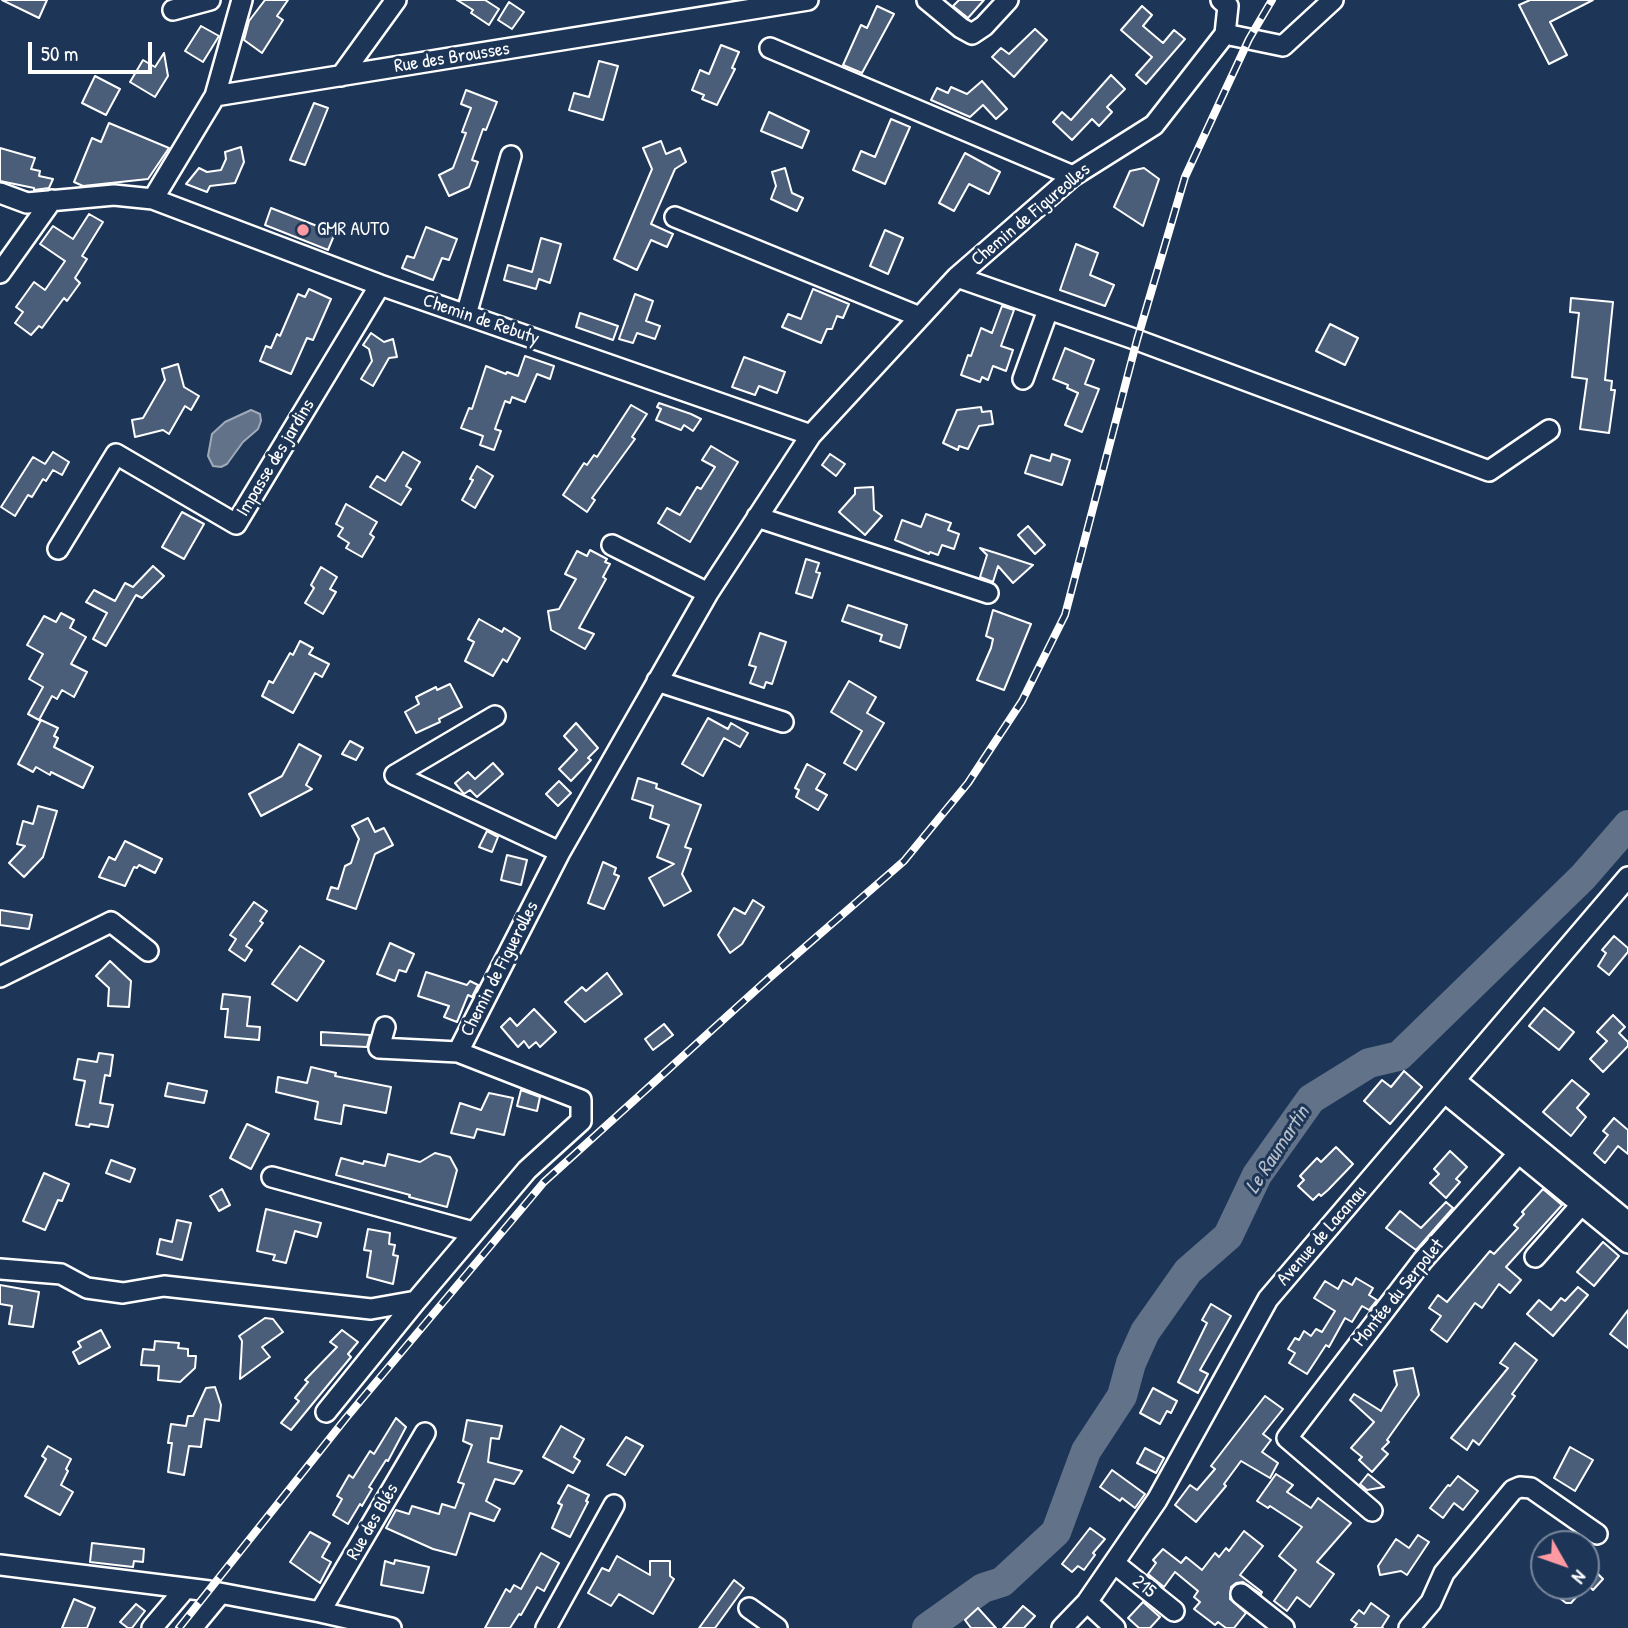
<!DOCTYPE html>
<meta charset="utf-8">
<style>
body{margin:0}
#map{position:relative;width:1628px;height:1628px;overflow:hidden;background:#1d3557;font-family:"Patrick Hand",sans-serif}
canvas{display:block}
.north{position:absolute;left:1530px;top:1530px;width:70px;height:70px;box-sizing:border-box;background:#1d3557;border:2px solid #77869a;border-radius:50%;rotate:130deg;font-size:19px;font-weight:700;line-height:28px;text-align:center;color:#fff}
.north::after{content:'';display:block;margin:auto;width:24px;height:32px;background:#ff9aa2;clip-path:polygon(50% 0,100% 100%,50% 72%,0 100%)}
.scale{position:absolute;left:28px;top:42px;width:124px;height:32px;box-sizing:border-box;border:4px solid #fff;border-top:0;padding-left:9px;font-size:21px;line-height:24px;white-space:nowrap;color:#fff;-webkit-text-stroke:5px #1d3557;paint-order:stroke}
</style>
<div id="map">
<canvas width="1628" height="1628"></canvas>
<div class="north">N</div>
<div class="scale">50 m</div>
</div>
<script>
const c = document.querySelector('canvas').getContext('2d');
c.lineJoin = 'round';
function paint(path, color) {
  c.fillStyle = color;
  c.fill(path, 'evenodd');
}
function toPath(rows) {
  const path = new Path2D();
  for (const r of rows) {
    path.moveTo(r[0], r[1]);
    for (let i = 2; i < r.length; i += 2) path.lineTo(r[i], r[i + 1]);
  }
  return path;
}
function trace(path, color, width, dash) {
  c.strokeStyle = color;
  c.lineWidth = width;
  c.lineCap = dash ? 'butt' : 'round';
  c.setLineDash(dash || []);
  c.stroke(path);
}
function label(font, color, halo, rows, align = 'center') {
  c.font = font + ' "Patrick Hand",sans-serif';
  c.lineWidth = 6;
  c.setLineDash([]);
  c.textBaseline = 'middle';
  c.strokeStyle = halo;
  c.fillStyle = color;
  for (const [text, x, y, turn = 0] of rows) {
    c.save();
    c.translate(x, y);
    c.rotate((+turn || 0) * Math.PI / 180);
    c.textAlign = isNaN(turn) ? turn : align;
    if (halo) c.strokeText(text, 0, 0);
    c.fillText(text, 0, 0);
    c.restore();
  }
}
const water = toPath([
 [251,410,260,414,261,421,258,429,243,442,227,464,221,467,213,466,208,456,212,434,225,422,251,410]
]);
const river = toPath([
 [927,1628,983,1588,1002,1582,1056,1532,1086,1451,1122,1396,1131,1363,1145,1332,1188,1271,1228,1236,1257,1175,1311,1099,1369,1063,1399,1056,1583,877,1628,825]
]);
const building = toPath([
 [2,0,47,0,39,18,2,0],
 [265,0,288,0,277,16,283,20,262,53,244,40,249,21,265,0],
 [457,0,485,0,499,9,489,25,471,13,473,10,457,0],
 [959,0,984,0,968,18,953,6,959,0],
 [1530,0,1593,0,1550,22,1567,55,1549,64,1519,5,1530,0],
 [509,2,524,12,512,29,498,20,509,2],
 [877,6,894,14,862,73,843,65,861,25,867,28,877,6],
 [1142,6,1152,15,1143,26,1163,43,1174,30,1185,39,1146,84,1136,75,1152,57,1121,30,1142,6],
 [201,26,219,36,203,62,185,51,201,26],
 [1035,29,1047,40,1014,77,992,57,1001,48,1009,54,1035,29],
 [721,45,739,52,732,68,735,69,717,105,702,99,704,95,692,90,700,70,709,74,721,45],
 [164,53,168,76,155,97,130,82,143,60,155,67,164,53],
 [599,61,618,66,603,120,569,110,574,93,589,97,599,61],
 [1111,75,1125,89,1107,107,1112,112,1099,126,1092,119,1072,140,1053,122,1062,112,1071,120,1111,75],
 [95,76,120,89,106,115,82,103,95,76],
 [982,81,1007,109,996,119,983,105,970,117,931,100,937,88,948,93,951,87,967,94,982,81],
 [466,90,497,102,486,130,483,129,472,160,478,162,469,187,449,196,439,175,453,168,466,133,462,132,471,108,461,104,466,90],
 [314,103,328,108,305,165,290,160,314,103],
 [769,112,809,131,802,148,761,131,769,112],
 [891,119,910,127,885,184,853,170,861,151,875,157,891,119],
 [109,123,169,148,148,179,83,186,74,182,92,138,101,142,109,123],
 [661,141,666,154,680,148,686,162,675,169,651,224,673,234,667,247,651,240,637,270,614,259,652,169,643,148,661,141],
 [241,147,244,162,235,183,210,186,207,192,186,184,199,168,207,172,221,170,226,159,225,152,241,147],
 [0,148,35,158,31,169,40,171,39,176,53,179,49,188,34,190,34,188,0,181,0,148],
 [965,153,1000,172,989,194,969,184,954,211,939,203,965,153],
 [785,168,792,193,803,198,797,211,771,199,776,186,772,172,785,168],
 [1144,168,1159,179,1143,226,1114,207,1130,171,1144,168],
 [271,208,335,233,328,250,265,225,271,208],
 [89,214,103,222,82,256,87,259,75,278,80,283,67,301,64,298,42,328,39,326,31,335,15,323,23,312,16,307,34,282,45,290,65,261,40,244,53,226,73,239,89,214],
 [426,227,457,239,449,260,442,258,433,280,402,268,407,256,414,258,426,227],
 [885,230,903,238,888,274,870,266,885,230],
 [541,238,561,244,550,283,539,279,536,289,504,280,508,265,532,272,541,238],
 [1076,244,1098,253,1090,275,1114,285,1105,306,1060,290,1076,244],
 [309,289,331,299,313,340,307,338,291,374,260,361,266,346,271,348,277,334,280,336,298,294,305,297,309,289],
 [813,289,849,304,843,318,837,316,832,329,827,329,821,343,782,327,788,314,801,319,813,289],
 [635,294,653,301,646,321,660,326,655,339,637,333,633,343,619,339,635,294],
 [1571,298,1613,302,1605,380,1612,381,1611,390,1615,390,1609,433,1580,429,1587,379,1572,377,1579,313,1570,312,1571,298],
 [1002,306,1014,310,1001,346,1013,350,1006,371,993,366,988,380,982,377,980,382,961,375,968,355,971,356,981,328,992,333,1002,306],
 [580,313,618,326,613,340,576,327,580,313],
 [1330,324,1358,338,1345,365,1316,351,1330,324],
 [371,333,384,342,393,339,397,357,389,358,373,386,361,379,372,361,369,349,363,345,371,333],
 [1065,348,1094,360,1085,384,1099,389,1082,432,1065,425,1078,393,1067,388,1068,385,1053,379,1065,348],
 [525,356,554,366,550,379,537,374,525,402,512,397,510,403,505,401,495,429,501,431,494,450,480,445,483,436,461,428,469,408,472,409,486,366,506,374,507,372,518,376,525,356],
 [744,357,785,372,777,393,759,386,755,395,732,387,744,357],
 [178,364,184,387,199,396,191,410,185,406,169,434,163,430,135,437,132,420,143,418,165,380,162,369,178,364],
 [659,403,691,414,701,419,693,431,684,425,681,430,656,420,661,409,657,407,659,403],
 [631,405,647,414,632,437,635,439,592,498,595,500,587,512,563,495,584,463,587,465,594,455,597,457,631,405],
 [981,407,982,412,991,411,993,424,979,426,968,449,959,446,958,450,943,443,957,410,981,407],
 [711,446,738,462,690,542,658,523,667,508,680,515,697,487,701,489,715,467,702,460,711,446],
 [53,452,69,462,62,475,53,470,46,481,43,479,32,497,28,495,15,516,1,507,33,457,45,464,53,452],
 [403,452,420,462,406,486,411,489,401,505,370,487,377,476,385,481,403,452],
 [830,454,845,464,836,476,822,465,830,454],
 [1052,454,1070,460,1062,485,1025,473,1031,455,1050,461,1052,454],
 [477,466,493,476,475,508,462,500,473,480,470,479,477,466],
 [873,487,874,510,882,516,865,535,839,512,855,494,855,488,873,487],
 [346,504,377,522,370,534,374,537,362,557,346,548,349,543,338,536,343,528,336,524,346,504],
 [182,512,204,524,184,559,162,547,182,512],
 [926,514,951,523,948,530,959,534,954,549,942,545,938,555,930,552,929,554,895,540,902,520,921,527,926,514],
 [1028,526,1045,545,1035,554,1018,535,1028,526],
 [980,548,996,553,1033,565,1013,583,998,566,993,582,980,577,987,555,980,548],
 [590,550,607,559,605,562,610,564,603,577,606,579,579,628,594,634,585,649,551,630,548,611,559,609,576,579,565,574,577,551,587,556,590,550],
 [806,559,819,563,816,572,820,573,812,598,796,593,806,559],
 [153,566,164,576,142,598,136,595,106,646,93,639,107,613,86,602,94,590,115,601,125,583,133,587,153,566],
 [321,567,337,577,330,589,336,592,323,614,305,603,314,588,311,585,321,567],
 [848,605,907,625,900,648,880,641,882,635,842,621,848,605],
 [993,610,1031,624,1004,690,977,680,991,648,993,639,986,636,993,610],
 [61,613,74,620,70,628,86,637,71,664,87,672,74,697,62,690,57,699,52,696,39,720,28,714,43,687,29,679,43,654,27,645,44,616,56,622,61,613],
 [479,619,502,632,504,628,520,638,507,662,503,659,493,676,465,661,474,642,468,639,479,619],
 [760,633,786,642,772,684,766,682,764,688,750,683,756,667,749,665,760,633],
 [300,641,313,648,309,654,329,664,322,677,315,673,293,713,262,696,269,681,273,683,290,653,293,655,300,641],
 [849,681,876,697,867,713,884,723,856,770,844,763,862,731,831,712,849,681],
 [450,684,462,707,439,719,440,722,416,733,405,712,419,704,416,697,436,687,437,690,450,684],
 [708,718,728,729,731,723,748,733,740,747,724,738,703,776,682,764,708,718],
 [41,720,58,728,54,736,58,738,54,747,93,767,83,788,51,772,50,775,36,767,33,772,18,764,41,720],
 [576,723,598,748,588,758,591,760,571,781,559,769,577,750,564,736,576,723],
 [350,741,363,748,356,760,342,754,350,741],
 [299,744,321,756,306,785,312,789,261,816,249,794,282,776,299,744],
 [493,763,503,774,477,797,470,790,464,794,455,783,468,772,475,779,493,763],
 [807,764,825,774,816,789,827,795,818,810,796,797,799,790,795,788,807,764],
 [638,778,657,784,656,788,701,805,685,847,691,849,682,874,691,891,664,906,649,878,674,864,657,857,669,825,650,818,653,806,632,799,638,778],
 [559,781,571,793,558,806,546,794,559,781],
 [38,806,57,811,43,857,24,877,9,863,25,846,17,844,23,821,33,824,38,806],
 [368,818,375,832,384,828,393,845,375,854,356,909,327,899,331,887,338,889,345,866,351,863,359,839,352,826,368,818],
 [487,831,498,837,492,852,479,847,487,831],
 [125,841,162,859,155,873,139,865,137,868,134,867,125,886,99,877,109,857,115,860,125,841],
 [507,855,527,860,521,885,501,880,507,855],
 [603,862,616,868,614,874,619,876,604,909,588,903,603,862],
 [753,900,764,907,742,944,730,953,718,935,734,908,745,914,753,900],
 [254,902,267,911,260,921,263,923,246,946,252,950,245,961,229,950,236,939,230,935,254,902],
 [0,910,32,915,29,929,0,925,0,910],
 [1614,936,1628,948,1628,952,1609,975,1598,966,1606,953,1602,950,1614,936],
 [390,943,414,954,406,972,399,970,395,981,377,974,390,943],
 [300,946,324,961,297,1001,272,984,300,946],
 [110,961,131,981,129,1007,108,1006,109,988,96,976,110,961],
 [426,972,467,985,470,981,478,985,472,997,468,995,457,1022,444,1017,449,1006,418,996,426,972],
 [607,973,622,994,585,1022,565,1002,582,987,586,991,607,973],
 [223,994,250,997,247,1026,260,1027,259,1040,225,1037,228,1009,221,1009,223,994],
 [1544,1008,1574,1032,1559,1050,1529,1026,1544,1008],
 [534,1009,556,1032,540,1047,536,1042,529,1048,524,1041,518,1047,501,1027,510,1018,517,1026,534,1009],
 [1613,1015,1625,1027,1619,1033,1628,1042,1628,1046,1603,1072,1590,1059,1607,1041,1597,1032,1613,1015],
 [664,1024,673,1035,653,1050,645,1039,664,1024],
 [321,1032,370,1035,367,1047,321,1045,321,1032],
 [99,1053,113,1055,110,1076,105,1075,100,1103,113,1105,108,1127,90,1124,89,1127,76,1125,85,1081,74,1079,78,1059,97,1062,99,1053],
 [311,1067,336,1073,335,1076,391,1087,386,1113,344,1105,341,1124,315,1119,318,1102,276,1092,278,1077,307,1083,311,1067],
 [1404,1071,1422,1087,1390,1124,1364,1101,1382,1080,1391,1087,1404,1071],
 [1572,1080,1589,1094,1577,1108,1586,1117,1571,1136,1543,1112,1572,1080],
 [168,1083,207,1091,204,1103,165,1096,168,1083],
 [521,1090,540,1097,537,1111,517,1106,521,1090],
 [489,1093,513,1098,504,1135,477,1129,474,1138,451,1133,460,1103,481,1110,489,1093],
 [1614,1118,1628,1130,1628,1154,1618,1146,1605,1163,1594,1153,1608,1135,1603,1131,1614,1118],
 [247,1124,269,1134,251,1169,230,1158,247,1124],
 [1336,1147,1353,1164,1328,1190,1321,1196,1319,1194,1313,1200,1298,1186,1304,1180,1300,1176,1317,1158,1321,1162,1336,1147],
 [1450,1151,1467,1167,1456,1179,1460,1182,1446,1198,1430,1183,1439,1174,1434,1169,1450,1151],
 [435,1153,450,1157,457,1170,447,1207,409,1197,410,1195,336,1175,341,1158,363,1164,364,1161,385,1166,388,1154,420,1162,435,1153],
 [111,1160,135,1169,130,1182,106,1173,111,1160],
 [44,1173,69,1184,62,1201,58,1200,45,1230,23,1221,44,1173],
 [222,1189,230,1205,219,1211,210,1196,222,1189],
 [1543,1189,1562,1205,1506,1267,1521,1280,1510,1293,1499,1284,1482,1308,1475,1303,1447,1342,1431,1330,1441,1316,1429,1308,1438,1295,1447,1302,1490,1251,1494,1254,1518,1228,1514,1225,1524,1214,1522,1212,1543,1189],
 [1446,1202,1453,1208,1416,1250,1386,1228,1400,1211,1421,1228,1446,1202],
 [266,1209,321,1223,317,1237,295,1231,286,1263,273,1260,275,1255,257,1251,266,1209],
 [177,1220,191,1223,182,1260,157,1254,160,1239,172,1242,177,1220],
 [368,1229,390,1233,389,1244,395,1245,393,1255,398,1256,393,1284,367,1277,371,1251,364,1250,368,1229],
 [1603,1242,1619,1256,1594,1286,1577,1272,1603,1242],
 [1356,1278,1373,1288,1369,1295,1377,1300,1369,1310,1362,1306,1352,1322,1345,1318,1329,1347,1326,1345,1307,1374,1289,1363,1295,1353,1288,1349,1295,1338,1299,1340,1304,1331,1311,1336,1316,1329,1322,1332,1335,1311,1314,1298,1325,1281,1338,1289,1343,1280,1352,1285,1356,1278],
 [0,1285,39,1292,33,1327,9,1324,12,1306,0,1304,0,1285],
 [1578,1287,1588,1295,1553,1336,1527,1314,1539,1300,1551,1310,1561,1298,1565,1301,1578,1287],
 [1211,1304,1231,1316,1200,1370,1208,1374,1198,1393,1178,1382,1207,1323,1202,1320,1211,1304],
 [1628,1310,1628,1348,1610,1334,1628,1310],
 [265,1318,273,1319,283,1332,262,1347,270,1357,240,1379,242,1341,239,1336,265,1318],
 [101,1330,110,1347,79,1364,73,1352,81,1347,78,1342,101,1330],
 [342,1330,358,1342,348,1354,351,1357,291,1430,281,1423,299,1401,295,1398,308,1382,305,1380,337,1347,330,1342,342,1330],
 [155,1341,179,1343,178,1348,188,1349,188,1356,196,1356,195,1368,180,1382,158,1380,159,1366,141,1365,143,1349,154,1350,155,1341],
 [1515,1343,1537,1360,1512,1394,1515,1396,1479,1445,1473,1440,1467,1450,1451,1438,1508,1368,1500,1363,1515,1343],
 [1413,1368,1419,1395,1387,1440,1389,1442,1382,1449,1388,1454,1372,1472,1359,1460,1362,1457,1351,1448,1374,1422,1350,1400,1354,1394,1381,1411,1397,1385,1394,1371,1413,1368],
 [215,1387,221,1405,219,1421,205,1419,201,1447,189,1446,184,1475,168,1472,172,1443,168,1443,171,1424,186,1426,188,1416,193,1416,206,1388,215,1387],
 [1153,1388,1177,1401,1171,1413,1167,1411,1160,1424,1140,1413,1153,1388],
 [1265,1396,1283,1409,1263,1434,1271,1440,1262,1452,1278,1463,1270,1478,1241,1461,1224,1484,1226,1486,1196,1522,1175,1505,1190,1485,1197,1490,1215,1469,1211,1466,1265,1396],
 [396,1418,406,1427,388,1461,386,1460,369,1487,372,1489,362,1506,360,1504,348,1524,333,1515,342,1499,337,1496,349,1475,353,1478,370,1451,374,1454,396,1418],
 [467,1420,502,1426,499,1439,491,1438,488,1462,522,1471,514,1484,495,1479,486,1501,500,1509,494,1521,470,1513,456,1555,433,1549,386,1528,396,1510,409,1514,412,1506,439,1514,442,1504,455,1508,464,1484,458,1482,472,1445,463,1441,467,1420],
 [561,1426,584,1439,574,1457,580,1461,573,1473,543,1457,561,1426],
 [626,1437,643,1446,625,1475,607,1465,626,1437],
 [48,1446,71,1459,66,1469,68,1471,61,1485,73,1492,60,1515,25,1496,46,1459,42,1456,48,1446],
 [1570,1447,1593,1460,1575,1491,1554,1478,1570,1447],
 [1145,1448,1164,1458,1156,1473,1137,1463,1145,1448],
 [1112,1470,1145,1494,1135,1508,1122,1498,1120,1501,1100,1487,1112,1470],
 [1276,1474,1293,1485,1287,1492,1311,1508,1318,1498,1351,1523,1317,1562,1334,1574,1310,1607,1297,1597,1287,1611,1274,1601,1296,1570,1279,1556,1302,1527,1270,1506,1268,1508,1257,1501,1276,1474],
 [1368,1474,1384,1487,1367,1490,1360,1484,1368,1474],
 [1458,1476,1478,1491,1463,1510,1454,1503,1443,1518,1430,1508,1448,1485,1450,1486,1458,1476],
 [568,1485,589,1495,586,1501,588,1502,570,1537,552,1528,562,1505,558,1503,568,1485],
 [1090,1528,1105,1539,1093,1553,1095,1555,1084,1570,1078,1566,1072,1572,1062,1564,1090,1528],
 [1244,1531,1263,1546,1240,1575,1262,1592,1261,1594,1243,1582,1236,1583,1231,1587,1230,1599,1246,1613,1234,1628,1226,1628,1218,1622,1215,1625,1194,1609,1200,1602,1194,1597,1198,1591,1175,1572,1164,1587,1148,1574,1156,1563,1153,1560,1163,1549,1181,1563,1186,1557,1202,1570,1215,1553,1219,1557,1226,1548,1229,1551,1244,1531],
 [310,1532,330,1543,322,1557,331,1562,320,1583,290,1562,310,1532],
 [1418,1535,1429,1542,1407,1575,1401,1571,1380,1575,1378,1566,1396,1539,1409,1548,1418,1535],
 [92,1543,144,1549,143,1562,134,1561,133,1567,90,1562,92,1543],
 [541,1553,559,1563,544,1591,537,1587,521,1615,519,1614,510,1628,485,1628,506,1589,510,1592,514,1585,521,1589,541,1553],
 [617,1556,650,1575,650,1561,670,1561,670,1576,674,1579,653,1614,619,1594,611,1606,588,1593,602,1568,609,1571,617,1556],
 [395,1560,429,1567,423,1593,381,1585,385,1561,394,1564,395,1560],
 [1586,1562,1603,1579,1593,1590,1586,1583,1586,1562],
 [734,1580,744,1588,715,1628,699,1628,734,1580],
 [1544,1586,1586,1586,1571,1603,1566,1603,1544,1586],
 [74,1599,95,1608,87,1628,62,1628,74,1599],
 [1143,1602,1160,1617,1150,1628,1139,1628,1128,1618,1143,1602],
 [1371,1603,1389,1616,1382,1627,1383,1628,1354,1628,1357,1624,1351,1620,1359,1610,1364,1614,1371,1603],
 [136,1604,145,1611,132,1628,128,1628,120,1622,136,1604],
 [1023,1606,1035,1616,1024,1628,1003,1628,1023,1606],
 [978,1608,996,1628,971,1628,965,1620,978,1608]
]);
const minor = toPath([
 [927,0,961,28,972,34,984,26,1008,0],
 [1221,0,1228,6,1225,34],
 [173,10,210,0],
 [770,48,1073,176],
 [341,76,396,0],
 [215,96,242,0],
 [0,193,27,203,114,195,153,199,380,285,811,435],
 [153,199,215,96,808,0],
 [675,217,920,317],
 [0,273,52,200],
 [957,277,1137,340,1489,471,1549,430],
 [466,315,511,156],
 [1023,379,1048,310],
 [757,517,988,593],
 [612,545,708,593],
 [58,549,116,454,236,524,380,285],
 [657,681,783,722],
 [495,716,395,775,560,852],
 [0,977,111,922,148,951],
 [385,1027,379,1048,458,1052],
 [1456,1081,1628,1222],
 [1445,1093,1628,1243],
 [272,1177,473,1232],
 [1535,1257,1581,1205],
 [0,1269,61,1274,87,1288,123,1293,164,1286,371,1309,416,1301,527,1170,581,1121,581,1100,458,1052,560,852,708,593,811,435,957,277,1073,176,1154,125,1225,34,1283,46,1333,0],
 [326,1412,416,1301],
 [1372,1511,1287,1438,1423,1260,1518,1154],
 [1114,1563,1174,1611],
 [0,1565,209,1591,320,1612,391,1628],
 [1241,1594,1284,1628],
 [1087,1602,1115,1628],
 [749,1608,777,1628],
 [320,1612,425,1433],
 [152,1628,185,1589],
 [192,1628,220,1594],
 [546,1628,614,1505],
 [1062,1628,1087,1602,1157,1500,1268,1299,1628,877],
 [1409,1628,1431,1602,1444,1573,1513,1490,1520,1487,1531,1488,1597,1534]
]);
const rail = toPath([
 [179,1628,346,1418,544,1182,767,980,904,861,968,783,1022,701,1065,615,1137,340,1185,177,1249,39,1272,0]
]);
const markers = [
 [303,230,7,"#ff9aa2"]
];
const streetNames = [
 ["Rue des Brousses",452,58,-9],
 ["Chemin de Figureolles",1031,215,-40],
 ["Chemin de Rebuty",481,320,19],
 ["Impasse des jardins",276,458,-59],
 ["Chemin de Figuerolles",500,969,-63],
 ["Avenue de Lacanau",1322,1236,-49],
 ["Montée du Serpolet",1399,1293,-51],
 ["Rue des Blés",373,1522,-60],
 ["215",1144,1587,39]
];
const poiNames = [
 ["GMR AUTO",317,230]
];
const waterNames = [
 ["Le Raumartin",1278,1150,-57]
];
paint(water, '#617289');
trace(water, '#a0aab8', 2);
trace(river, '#617289', 30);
paint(building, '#4a5d79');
trace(building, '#fff', 2);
trace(minor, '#fff', 24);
trace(minor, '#1d3557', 19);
trace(rail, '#fff', 8);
trace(rail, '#1d3557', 5, [16]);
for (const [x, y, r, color] of markers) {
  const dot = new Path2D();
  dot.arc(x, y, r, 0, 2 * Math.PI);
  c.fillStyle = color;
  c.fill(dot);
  trace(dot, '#1d3557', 2.5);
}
label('19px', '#fff', '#1d3557', streetNames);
label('19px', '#fff', '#1d3557', poiNames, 'left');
label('italic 21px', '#b8c0ca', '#1d3557', waterNames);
</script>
